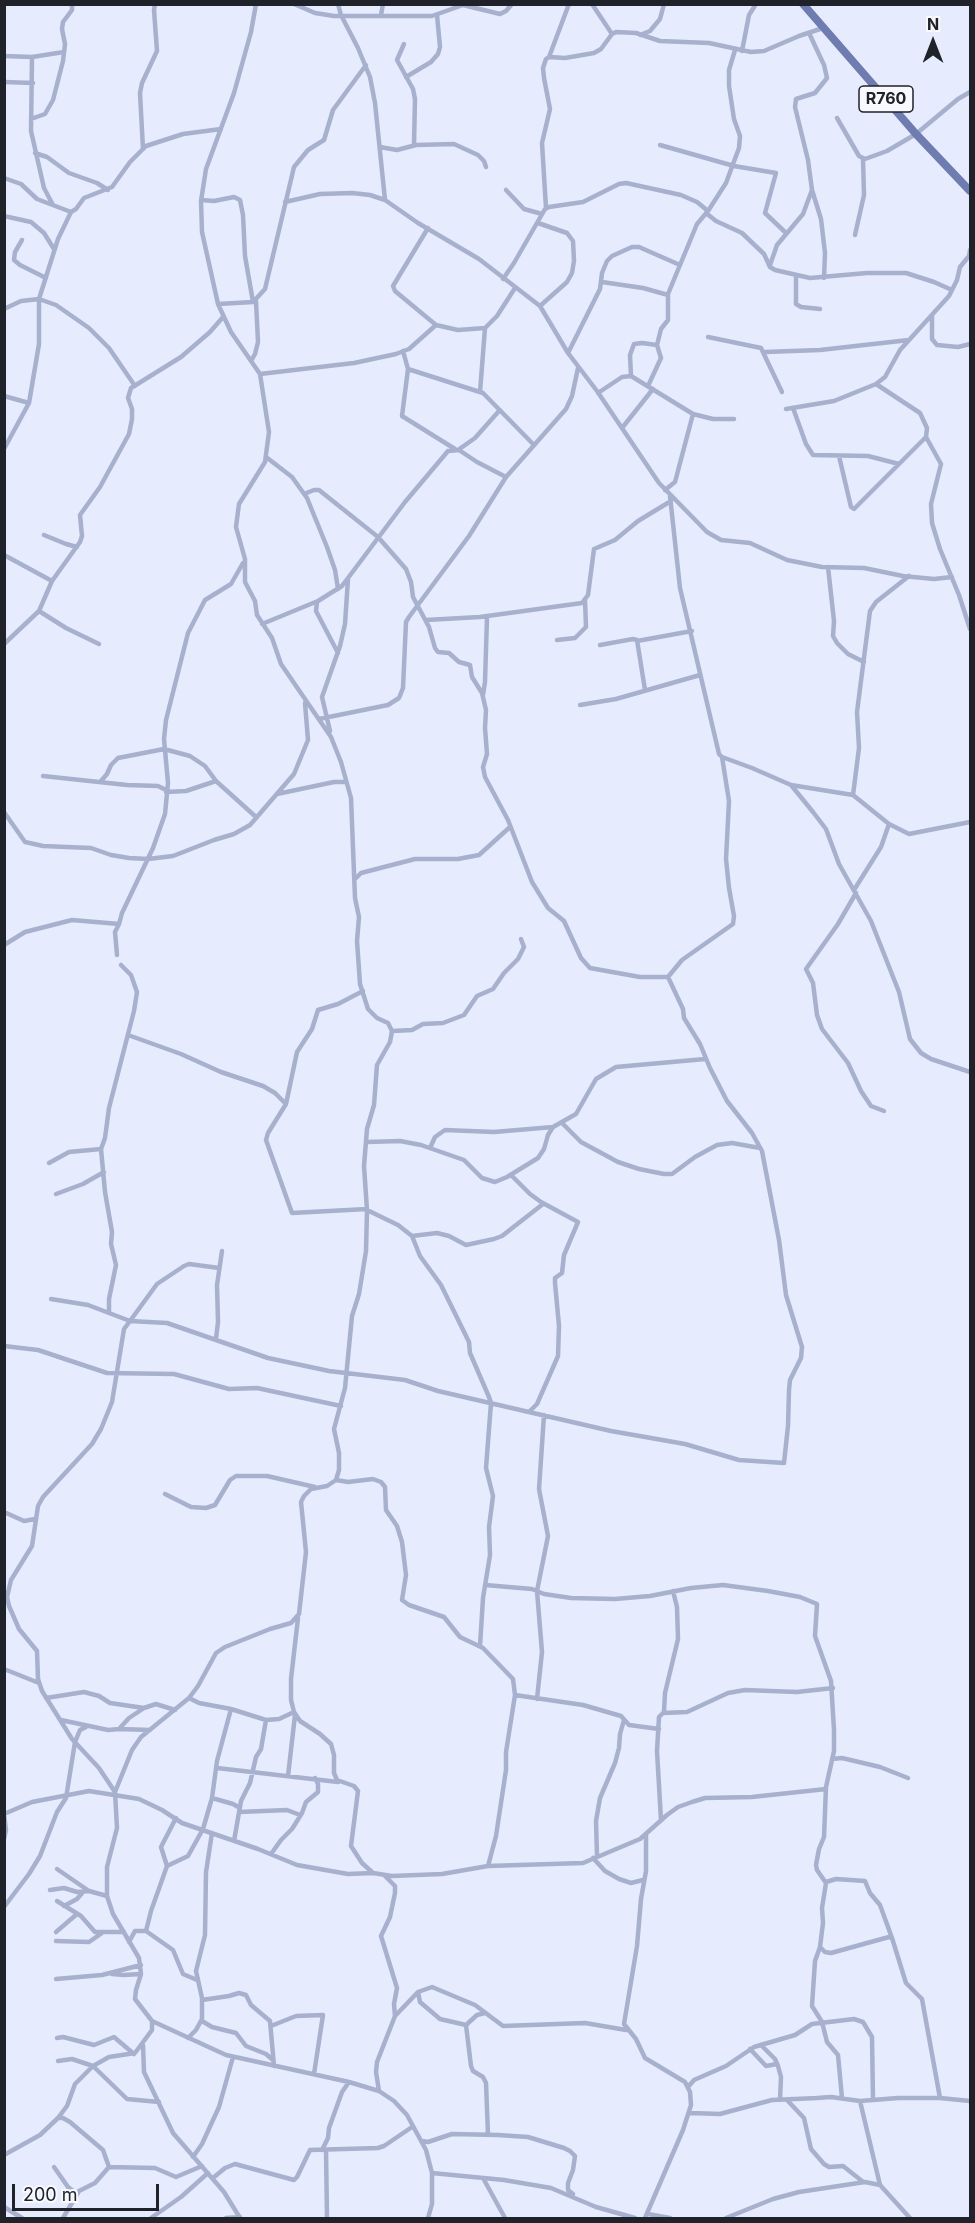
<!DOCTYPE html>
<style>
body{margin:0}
#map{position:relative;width:975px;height:2223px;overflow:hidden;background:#e6ebfd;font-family:Inter,sans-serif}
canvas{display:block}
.frame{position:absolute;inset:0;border:6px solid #20222a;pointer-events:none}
.north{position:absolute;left:903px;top:12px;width:60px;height:60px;-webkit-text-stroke:4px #f8f9fd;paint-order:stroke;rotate:0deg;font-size:16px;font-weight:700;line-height:24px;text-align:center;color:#20222a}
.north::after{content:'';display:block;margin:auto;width:21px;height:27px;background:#20222a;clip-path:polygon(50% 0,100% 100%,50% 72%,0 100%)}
.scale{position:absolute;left:12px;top:2184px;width:147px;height:27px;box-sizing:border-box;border:3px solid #20222a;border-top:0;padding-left:8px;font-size:18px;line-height:21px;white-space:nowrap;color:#20222a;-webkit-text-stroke:4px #f8f9fd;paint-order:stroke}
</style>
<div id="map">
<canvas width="975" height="2223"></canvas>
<div class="frame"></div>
<div class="north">N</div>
<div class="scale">200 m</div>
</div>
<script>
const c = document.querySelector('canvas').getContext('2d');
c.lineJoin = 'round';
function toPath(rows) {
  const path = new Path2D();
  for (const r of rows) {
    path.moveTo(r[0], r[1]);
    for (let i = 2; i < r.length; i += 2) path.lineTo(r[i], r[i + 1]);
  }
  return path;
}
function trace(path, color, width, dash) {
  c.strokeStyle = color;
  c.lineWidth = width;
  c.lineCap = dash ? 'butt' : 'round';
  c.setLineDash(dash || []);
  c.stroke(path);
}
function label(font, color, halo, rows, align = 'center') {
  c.font = font + ' Inter,sans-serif';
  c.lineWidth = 6;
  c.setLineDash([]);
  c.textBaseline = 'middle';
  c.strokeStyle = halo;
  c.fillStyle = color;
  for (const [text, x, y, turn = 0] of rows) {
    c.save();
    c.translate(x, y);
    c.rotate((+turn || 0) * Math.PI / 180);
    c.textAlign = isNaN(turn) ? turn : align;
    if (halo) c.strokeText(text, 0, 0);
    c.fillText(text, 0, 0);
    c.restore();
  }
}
const street = toPath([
 [294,4,315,13,334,16,432,16,463,5,500,14,506,11,512,4],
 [338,4,341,15,358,48,370,77,375,103,385,200,418,223,479,259,540,306,568,353,597,391,659,483,707,532,721,540,750,543,787,560,822,567,864,568,903,576,934,579,952,577],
 [592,4,612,34],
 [381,15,383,4],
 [809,33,824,65,827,78,815,93,796,99,795,107,808,160,812,190,821,219,825,253,824,278],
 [640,35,650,31,660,19,664,4],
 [404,44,397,60,413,89,415,99,414,145],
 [742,51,749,15,756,4],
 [4,56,32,57,64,52],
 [32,57,31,131,44,188,53,205],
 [549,57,569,4],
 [406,77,431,62,438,54,440,47,437,15],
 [4,82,33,83],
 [837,118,859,156,865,159,887,151,916,134,958,99,970,92],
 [31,119,45,114,53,100,63,61,65,44,62,29,63,22,72,10,72,4],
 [660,145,734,166,776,173,765,213,786,233],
 [380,147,397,150,416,145,454,144,478,155,484,161,486,167],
 [143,149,140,93,142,83,157,51,154,10,155,4],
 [35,153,47,157,69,173,97,183,108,190],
 [4,178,21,184,37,199,71,212,76,209,84,198,112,187,130,162,146,146,183,134,221,129],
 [506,190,524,209,542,214],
 [201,200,214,201,234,197,240,200,243,215,245,256,253,302],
 [285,202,320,194,352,193,370,195,385,200],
 [546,208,542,143,550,109,544,78,543,68,546,59,549,57,565,58,594,53,601,49,612,34,616,32,636,33,660,41,709,43,751,52,764,51,799,36,823,28],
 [706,213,716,221,742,233,764,254,770,267,775,270,810,278,867,273,906,273,934,282,952,290],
 [4,216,31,222,44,233,54,249],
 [538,223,567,233,573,241,574,261,572,273,567,282,540,306],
 [428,228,393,286,395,291,436,325,458,330,485,328,497,316,515,288],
 [855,235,864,195,863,159],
 [22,240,15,252,14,260,20,265,46,278],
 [770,265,777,245,803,214,812,190],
 [796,275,796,304,801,307,820,309],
 [503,279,514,263,545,209,549,207,583,202,619,184,626,183,681,195,697,202,708,211],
 [602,282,643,288,668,295],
 [218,304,253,302,265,289,294,167,308,150,324,140,333,110,366,65],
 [4,309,21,301,39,299,56,305,89,328,109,348,135,386],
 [932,315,932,339,937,345,958,347,970,344],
 [708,337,761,348,782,392],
 [403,351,408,369,402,416,455,449],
 [765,352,820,350,909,340],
 [568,353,600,289,602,273,607,261,612,256,632,247,639,247,680,265],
 [251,361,255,354,258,342,256,301],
 [408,369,483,393,534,445],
 [260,374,354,363,396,354,409,349,436,325],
 [631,376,630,355,634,344,642,343,657,345],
 [648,386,661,358,657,345,661,329,668,320,668,294,697,224,708,211,726,183,739,148,740,136,734,119,729,86,729,70,735,50],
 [480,392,485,328],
 [598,393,622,377,631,376,693,414,713,419,734,419],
 [4,396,29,403],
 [793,408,806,444,813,455,868,456,899,464],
 [786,409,834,401,876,384,885,377,900,350,949,296,957,280,960,267,969,256,970,250],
 [622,428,653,389],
 [926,437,941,464,931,504,932,523,940,549,959,595,970,629],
 [4,449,29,403,39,344,39,299,58,239,71,212],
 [458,450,475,438,499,411],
 [839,456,851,507,854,509,926,437,927,428,920,413,876,384],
 [266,457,292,477,307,498,327,547,335,570,338,589],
 [665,490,675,482,693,414],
 [304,494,314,490,319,490,378,537,406,569,411,582,413,597,429,627,435,648,438,652,449,653,459,662,470,665,472,677,482,693,486,710,485,728,487,754,483,767,485,777,508,820,532,882,548,908,564,921,581,958,590,968,640,977,668,977,682,960,733,924,734,916,729,888,726,859,729,801,722,757],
 [670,496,680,588,719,754,722,757,752,768,791,785,813,812,826,829,839,864,871,921,899,992,910,1039,921,1053,931,1059,970,1072],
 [44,535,66,544,77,547],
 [4,555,52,581],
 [828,567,834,621,833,636,837,643,848,654,864,662],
 [317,602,316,611,338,653],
 [39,611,66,628,99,644],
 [426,620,480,617,582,603,588,595,594,549,615,540,638,521,671,501],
 [262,624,318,601,342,586,405,502,448,451,459,450,477,462,506,477],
 [557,640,575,638,586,627,585,600],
 [637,641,692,631],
 [4,644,39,611,52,581,80,542,82,536,80,515,100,487,129,434,132,419,132,409,128,398,131,388,181,357,210,332,223,317],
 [600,645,633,639,637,640,645,690],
 [483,695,485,682,487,617],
 [580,705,616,699,700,675],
 [319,719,388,705,399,698,403,688,406,622,409,617,469,536,506,477,566,409,572,396,578,368],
 [330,731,322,697,340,646,345,624,348,579],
 [43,776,127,785,158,786,166,790],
 [101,781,107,774,111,765,118,758,164,749,190,756,205,766,216,781,256,817],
 [791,785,853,795,889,824,909,834,970,822],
 [166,792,186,791,216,781],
 [277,794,334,782,346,782],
 [853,795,859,748,857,712,870,611,876,602,909,576],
 [4,812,25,842,43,846,91,848,111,855,129,858,148,859,173,856,214,840,234,834,250,825,294,774,308,740,305,703],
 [354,880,361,873,415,859,458,859,479,855,510,827],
 [854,890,881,847,889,824],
 [856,893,838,924,806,969,813,983,817,1015,822,1029,848,1063,861,1091,871,1106,884,1111],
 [4,945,25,932,72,920,119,924,122,913,153,848,165,814,168,783,164,739,166,720,188,633,205,600,231,584,243,563],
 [117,955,115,932,119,924],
 [363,991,338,1004,318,1010,312,1029,297,1052,286,1104,268,1133,266,1140,292,1213,367,1209],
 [392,1031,412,1030,423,1024,443,1023,464,1015,477,996,493,989,504,973,518,959,524,947,521,939],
 [128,1035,181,1054,221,1072,263,1086,275,1093,286,1104],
 [562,1123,581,1142,618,1162,639,1169,664,1174,672,1174,695,1157,717,1145,732,1143,760,1148],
 [367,1142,400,1141,421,1145,464,1160,482,1178,495,1182,507,1177,538,1158,544,1149,548,1135,553,1127],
 [430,1148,435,1137,445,1130,494,1132,553,1127,576,1114,596,1079,616,1067,705,1059],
 [49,1163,69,1152,101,1149],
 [511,1175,530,1194,541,1202,578,1222,564,1255,562,1273,555,1278,555,1283,559,1326,558,1356,537,1404,530,1411],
 [56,1194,83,1184,104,1172],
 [367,1210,398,1225,412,1236,420,1256,441,1285,469,1342,470,1353,489,1397,491,1403,486,1468,493,1496,489,1527,490,1555,483,1598,480,1646],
 [412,1236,437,1233,449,1236,466,1245,494,1239,502,1236,543,1204],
 [51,1299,88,1305,130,1321,157,1284,184,1266,189,1264,219,1268],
 [109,1311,109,1299,116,1265,111,1244,112,1232,105,1192,101,1149,105,1138,109,1108,134,1011,137,992,131,975,121,965],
 [216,1339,218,1322,217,1285,222,1251],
 [4,1346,38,1350,107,1373,174,1374,229,1389,257,1388,341,1406],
 [336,1480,348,1482,373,1479,381,1482,385,1487,386,1510,397,1526,402,1542,406,1575,402,1600,409,1605,444,1617,460,1637,483,1648,513,1679,515,1695,506,1752,506,1770,496,1836,488,1866],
 [165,1494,191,1507,206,1508,215,1505,230,1480,236,1476,267,1476,315,1487],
 [4,1512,24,1521,35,1519],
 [485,1585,532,1589,544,1594,571,1598,615,1599,650,1596,691,1588,723,1585,768,1591,800,1597,817,1604,815,1636,831,1681,834,1730,834,1751,826,1787,824,1837,819,1849,816,1865,817,1870,826,1883,822,1908,823,1923,820,1947,825,1952,831,1953,889,1937,892,1938,906,1983,922,1999,940,2098],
 [298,1618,291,1679,291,1700,294,1712,300,1721,320,1734,331,1744,334,1755,334,1773,337,1780,354,1786,358,1791,351,1846,362,1863,373,1873],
 [4,1669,39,1683],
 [515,1695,583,1705,621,1716,629,1725,659,1729],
 [46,1698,84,1692,99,1696,110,1703,144,1708],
 [189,1698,199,1703,231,1709,266,1720,279,1719,294,1712],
 [537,1699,542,1652,537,1591,548,1536,539,1489,544,1415],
 [663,1713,687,1712,728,1693,745,1690,797,1692,833,1688],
 [61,1720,108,1730,119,1729,150,1730],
 [119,1729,129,1718,144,1708,156,1704,175,1710],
 [832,1759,842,1758,880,1767,908,1778],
 [217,1768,338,1782],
 [288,1776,295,1715],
 [115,1792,99,1768,72,1739,42,1691,38,1679,37,1651,19,1629,9,1606,7,1597,11,1580,32,1546,38,1506,43,1497,92,1444,101,1429,112,1402,124,1329,130,1321,167,1323,268,1358,329,1371,405,1380,438,1391,611,1431,685,1444,739,1460,784,1463,788,1426,789,1390,790,1380,801,1358,802,1347,786,1295,779,1240,762,1151,752,1133,727,1101,710,1068,700,1044,684,1018,683,1009,668,977],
 [212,1798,233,1804,240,1808],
 [239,1812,287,1810,300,1815],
 [661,1820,657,1751,659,1717,664,1712,665,1693,678,1639,677,1607,673,1591],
 [4,1839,6,1830,4,1814,32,1802,89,1791,139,1799,162,1810,182,1823,258,1849,297,1865,348,1874,373,1873,392,1876,442,1874,488,1866,583,1863,640,1839,667,1815,678,1807,692,1802,705,1798,752,1797,826,1789],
 [234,1841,241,1801,250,1783,256,1757,261,1749,266,1720],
 [271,1854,281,1840,292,1829,302,1813,306,1802,318,1792,318,1784,315,1778],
 [597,1856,596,1821,600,1798,615,1763,619,1748,620,1734,624,1720],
 [593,1858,605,1871,619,1879,631,1883,643,1880],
 [167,1866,161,1847,176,1818],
 [57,1869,89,1891,107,1896],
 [826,1882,836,1879,865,1881,870,1893,880,1905,892,1938],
 [50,1890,64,1888,77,1892,89,1891],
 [57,1901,81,1916,95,1932,124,1932],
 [64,1906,77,1899,83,1892],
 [4,1907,29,1874,40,1856,57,1812,66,1798,75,1742,80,1730,86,1727],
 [146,1931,151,1911,167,1866,188,1856,203,1829,212,1798,217,1761,231,1709],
 [56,1932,77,1914],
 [56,1941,89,1942,102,1933],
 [129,1942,135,1931,146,1931,173,1950,183,1974,197,1980],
 [820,1947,815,1961,812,2006,822,2022,827,2042,838,2055,842,2098],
 [112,1974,124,1975,141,1974],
 [56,1979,102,1975,141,1965],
 [418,1992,420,2002,440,2019,466,2025,471,2066,473,2071,483,2077,486,2083,488,2135],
 [202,2000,229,1996,239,1993,246,1995,251,2005,270,2021,274,2066],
 [395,2016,418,1992,432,1987,475,2005,503,2026,585,2023,626,2030],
 [152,2021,226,2055,349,2082,379,2091,394,2101,407,2115,426,2150,432,2173,432,2204,428,2218],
 [202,2021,212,2027,236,2033,246,2046,266,2054,273,2060],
 [466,2025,477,2015,485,2013],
 [271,2026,296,2016,323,2015,314,2074],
 [57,2038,63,2037,94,2045,114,2037,134,2054],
 [188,2038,196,2030,202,2019,202,1998,196,1971,205,1935,206,1872,212,1833],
 [143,2045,144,2072,173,2133,224,2192,240,2218],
 [761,2045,775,2059,778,2066,781,2077,780,2100],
 [750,2049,766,2066,777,2064],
 [58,2061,72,2059,93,2066,127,2099,159,2102],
 [688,2087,694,2080,726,2066,754,2047,795,2035,812,2024,854,2019,863,2022,872,2037,873,2099],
 [379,2091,376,2072,377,2062,395,2016,394,2004,397,1988,381,1936,390,1917,395,1893,395,1886,385,1876],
 [787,2100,804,2118,811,2149,824,2164,829,2167,843,2166,862,2181],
 [860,2101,880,2185,910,2218],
 [690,2113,720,2114,772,2100,817,2098,831,2097,860,2101,898,2098,940,2098,970,2101],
 [58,2118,63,2118,70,2122,103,2150,109,2167],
 [422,2141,428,2142,452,2134,498,2135,528,2137,564,2148,570,2151,575,2156,573,2170,568,2183,568,2190,573,2194],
 [322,2150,328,2138,329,2128,342,2092,349,2082],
 [326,2150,327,2218],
 [4,2155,40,2135,58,2118,67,2106,75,2084,93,2066,109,2057,135,2053,152,2030,152,2021,135,1999,136,1990,141,1974,139,1958,113,1914,107,1896,107,1867,117,1828,115,1792,132,1750,141,1737,189,1698,198,1686,216,1653,225,1647,270,1629,291,1623,299,1614,306,1552,301,1502,304,1496,311,1489,327,1486,336,1480,339,1470,339,1453,334,1429,345,1388,352,1316,359,1294,366,1251,367,1210,364,1166,367,1129,374,1105,377,1065,390,1042,392,1031,388,1023,377,1018,368,1009,360,984,357,941,359,917,355,898,351,798,341,762,331,737,281,664,272,638,257,615,255,601,245,582,245,559,236,527,239,504,265,462,269,432,260,374,231,332,218,304,202,232,201,201,206,169,234,93,251,32,256,4],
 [193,2157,202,2144,219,2107,233,2057],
 [54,2167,68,2187,77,2194],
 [432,2173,504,2180,551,2188,596,2207,635,2218],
 [213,2178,225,2168,235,2164,294,2180,297,2177,310,2150,378,2148,384,2146,412,2127],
 [483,2178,505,2218],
 [4,2207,22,2218],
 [648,2214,670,2218],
 [63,2218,79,2191,95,2183,109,2167,155,2168,176,2177,202,2166],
 [151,2218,181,2197,208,2173],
 [226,2218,240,2217],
 [645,2218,683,2130,691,2105,690,2092,685,2082,645,2058,636,2039,624,2024,637,1946,641,1899,646,1871,646,1835],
 [726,2218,773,2199,799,2192,865,2182,880,2185]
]);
const primary = toPath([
 [803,4,916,134,970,191]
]);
const shields = [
 [886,99,54]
];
const shieldNames = [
 ["R760",886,99]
];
trace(street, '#a7b0cd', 4.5);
trace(primary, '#6e7cb0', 8);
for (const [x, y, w] of shields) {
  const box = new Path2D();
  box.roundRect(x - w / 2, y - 13, w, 26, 4.5);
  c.fillStyle = '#f8f9fd';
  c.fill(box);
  trace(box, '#20222a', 1.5);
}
label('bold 16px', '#20222a', null, shieldNames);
</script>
